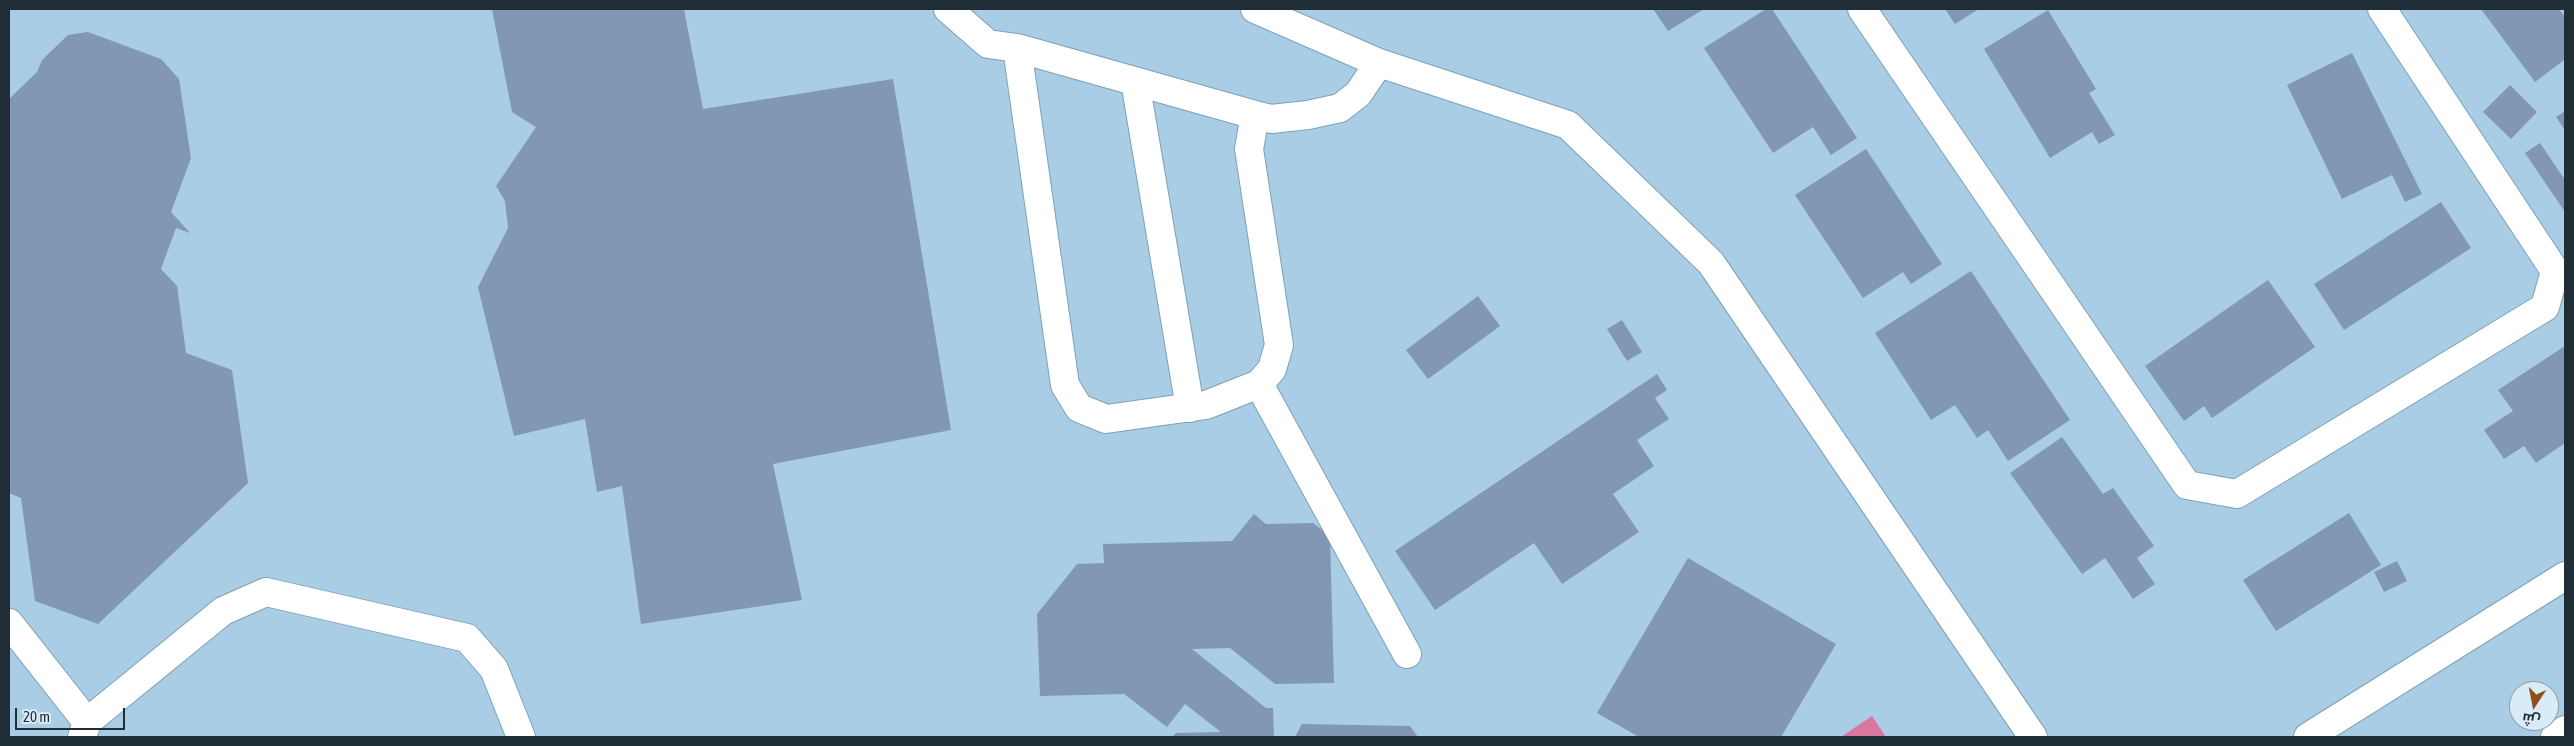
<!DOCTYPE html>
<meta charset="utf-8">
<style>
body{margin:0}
#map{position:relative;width:2574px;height:746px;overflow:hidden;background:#a9cde4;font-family:"Asap Condensed",Cairo,sans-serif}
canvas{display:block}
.frame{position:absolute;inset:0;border:10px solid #1f2e36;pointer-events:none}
.north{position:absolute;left:2509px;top:681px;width:50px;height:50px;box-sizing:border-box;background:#d9ebf7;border:1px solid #8f9faa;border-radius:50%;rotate:191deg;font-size:14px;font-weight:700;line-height:20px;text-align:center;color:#1f2e36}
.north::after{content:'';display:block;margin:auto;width:18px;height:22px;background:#904f1a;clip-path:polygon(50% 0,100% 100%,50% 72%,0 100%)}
.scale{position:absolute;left:15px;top:708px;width:110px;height:22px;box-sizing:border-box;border:2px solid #1f2e36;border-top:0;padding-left:6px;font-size:15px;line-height:18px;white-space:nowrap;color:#1f2e36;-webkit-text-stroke:4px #d9ebf7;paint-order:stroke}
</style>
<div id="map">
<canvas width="2574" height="746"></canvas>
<div class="frame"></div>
<div class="north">ش</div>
<div class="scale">20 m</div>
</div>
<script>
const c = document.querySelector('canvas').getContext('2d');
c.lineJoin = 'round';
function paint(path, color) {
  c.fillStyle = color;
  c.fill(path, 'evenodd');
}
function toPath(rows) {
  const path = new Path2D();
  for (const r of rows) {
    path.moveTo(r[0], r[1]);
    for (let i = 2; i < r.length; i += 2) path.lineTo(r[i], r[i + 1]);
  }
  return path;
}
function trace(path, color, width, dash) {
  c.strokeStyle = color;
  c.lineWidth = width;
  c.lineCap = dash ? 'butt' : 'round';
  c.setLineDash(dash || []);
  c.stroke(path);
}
const green = toPath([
 [1872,716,1886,737,1841,737]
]);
const building = toPath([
 [492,9,684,9,703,109,893,79,951,430,773,464,802,600,641,624,622,486,597,492,585,419,514,436,478,287,508,228,505,201,496,186,536,127,512,112],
 [1653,9,1704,9,1668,31],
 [1766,9,1772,9,1857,138,1831,155,1813,127,1773,153,1704,48],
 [1945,9,1979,9,1955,24],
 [2481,9,2559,9,2565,17,2565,62,2564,60,2535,82],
 [2048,10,2096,89,2089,93,2115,135,2099,144,2092,132,2050,158,1984,49],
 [88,32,161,59,179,79,191,158,171,212,190,233,176,228,161,269,177,286,186,353,232,370,248,483,98,624,35,601,21,498,9,493,9,99,37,72,42,60,68,35],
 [2352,53,2422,194,2405,202,2392,175,2342,199,2287,85],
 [2510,85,2537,112,2511,139,2483,112],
 [2565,111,2565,130,2556,117],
 [2540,143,2565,180,2565,212,2525,153],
 [1866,149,1942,264,1911,284,1903,272,1863,298,1795,195],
 [2441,202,2471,248,2344,330,2314,284],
 [1971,271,2070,420,2008,461,1988,430,1977,438,1955,405,1931,420,1875,333],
 [2268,280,2315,347,2212,418,2204,406,2184,421,2145,366],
 [1478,296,1500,326,1428,379,1406,350],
 [1622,320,1642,352,1627,361,1607,329],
 [2565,346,2565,443,2536,463,2524,446,2504,459,2484,430,2513,411,2498,390],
 [1657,374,1667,390,1655,398,1669,419,1637,440,1654,466,1613,494,1639,532,1562,584,1534,543,1435,610,1395,551],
 [2062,437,2103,494,2113,488,2154,546,2137,558,2155,584,2133,599,2105,558,2082,574,2010,473],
 [2349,513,2381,565,2276,631,2243,580],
 [1254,514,1266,524,1313,523,1330,536,1334,683,1275,684,1230,648,1192,649,1266,708,1273,708,1274,737,1172,737,1176,733,1221,732,1185,704,1167,727,1124,694,1040,696,1037,614,1077,564,1104,563,1103,544,1232,541],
 [1688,558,1836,644,1781,737,1639,737,1597,713],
 [2397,561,2407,581,2384,592,2374,572],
 [1302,724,1410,726,1418,737,1295,737]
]);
const minor = toPath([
 [948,9,988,44,1017,48,1065,385,1079,408,1106,419,1206,405,1259,384,1272,369,1279,345,1249,149,1255,115,1271,119,1308,115,1340,108,1358,94,1379,63],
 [1255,9,1379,63,1568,125,1711,263,2033,737],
 [1862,9,2187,485,2237,494,2545,307,2555,271,2382,9],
 [1017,48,1255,115],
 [1135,81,1190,408],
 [1259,384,1407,654],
 [9,623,87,722],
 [82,737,87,722,223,611,266,592,467,638,494,669,521,737],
 [2308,737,2565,576],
 [2555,737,2565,730]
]);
paint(green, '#db769f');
paint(building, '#8197b4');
trace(minor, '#7da1b6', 30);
trace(minor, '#fff', 28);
</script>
